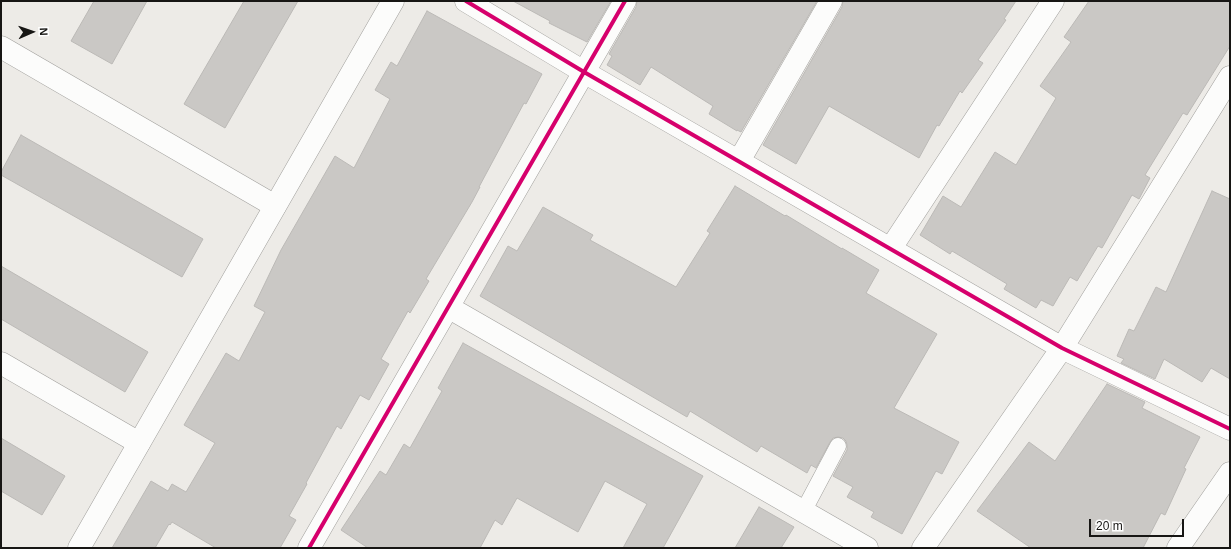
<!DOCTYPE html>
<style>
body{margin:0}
#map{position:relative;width:1231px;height:549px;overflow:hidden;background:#edebe7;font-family:Helvetica,sans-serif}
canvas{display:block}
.frame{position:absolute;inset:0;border:2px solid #171614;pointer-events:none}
.north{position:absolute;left:12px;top:12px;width:40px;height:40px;-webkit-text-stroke:3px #fff;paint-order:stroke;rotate:88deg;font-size:11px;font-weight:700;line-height:16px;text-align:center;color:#171614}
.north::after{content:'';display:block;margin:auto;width:14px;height:18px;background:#171614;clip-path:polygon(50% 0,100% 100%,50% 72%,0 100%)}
.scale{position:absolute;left:1089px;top:519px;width:95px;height:18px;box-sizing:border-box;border:2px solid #171614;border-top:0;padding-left:5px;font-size:12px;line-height:14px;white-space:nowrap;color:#171614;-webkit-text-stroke:3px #fff;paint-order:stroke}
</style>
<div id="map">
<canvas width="1231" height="549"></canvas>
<div class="frame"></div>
<div class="north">N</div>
<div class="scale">20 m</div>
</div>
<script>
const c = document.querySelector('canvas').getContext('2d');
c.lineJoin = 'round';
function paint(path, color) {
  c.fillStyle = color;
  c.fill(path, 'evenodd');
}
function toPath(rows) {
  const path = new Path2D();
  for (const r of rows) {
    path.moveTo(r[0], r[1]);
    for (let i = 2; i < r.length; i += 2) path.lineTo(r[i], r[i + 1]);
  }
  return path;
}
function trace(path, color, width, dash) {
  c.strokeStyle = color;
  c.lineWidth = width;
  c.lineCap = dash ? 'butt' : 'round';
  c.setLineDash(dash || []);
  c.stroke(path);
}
const building = toPath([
 [94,1,147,1,112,64,71,41,94,1],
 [244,1,298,1,225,128,184,104,244,1],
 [513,1,611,1,587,42,549,23,550,21,513,1],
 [637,1,817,1,741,132,737,130,737,131,709,114,713,106,651,67,640,85,607,65,612,56,609,54,636,7,637,1],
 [843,1,1016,1,1004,19,1006,20,978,60,983,63,962,93,960,91,939,126,937,125,919,158,829,106,796,164,763,145,842,7,843,1],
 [1089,1,1230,1,1230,46,1187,115,1183,113,1145,175,1150,178,1139,199,1132,195,1102,248,1098,246,1077,281,1070,277,1053,306,1041,300,1036,308,1004,289,1007,284,952,251,950,254,920,235,943,196,961,207,995,152,1016,165,1056,98,1040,86,1071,42,1064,37,1089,1],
 [427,11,542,74,526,104,524,103,479,187,480,187,472,202,426,279,429,281,410,313,408,311,381,359,389,364,369,400,360,395,341,429,337,426,306,483,307,484,289,516,296,520,280,548,216,548,172,522,170,525,169,524,155,548,112,548,151,481,168,491,172,484,186,492,215,443,184,425,226,353,239,361,265,312,254,306,281,250,335,156,354,168,390,99,375,90,391,62,397,66,427,11],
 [21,135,203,239,182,277,1,175,1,172,21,135],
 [735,186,785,216,786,215,842,249,842,248,879,270,866,293,937,334,894,408,959,442,942,474,936,471,902,534,871,517,874,512,847,497,853,487,833,476,847,450,847,445,846,441,843,438,838,437,833,438,830,442,816,468,811,465,807,473,761,446,757,452,690,411,687,417,480,296,508,246,517,251,543,207,593,235,590,240,676,287,710,233,707,231,735,186],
 [1212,191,1230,199,1230,379,1211,368,1202,382,1164,359,1155,379,1121,363,1124,359,1117,356,1129,329,1134,331,1156,287,1166,292,1212,191],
 [1,266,148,352,125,392,1,319,1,266],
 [463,343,703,476,663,548,623,548,647,504,605,481,578,532,517,498,502,525,495,520,480,548,368,548,341,530,380,471,386,475,404,444,410,448,442,391,438,388,463,343],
 [1107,384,1145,402,1142,408,1200,437,1184,468,1186,469,1165,515,1161,513,1143,548,1031,548,977,511,1029,442,1055,461,1107,384],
 [1,438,65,476,42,515,1,491,1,438],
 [759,507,794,527,781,548,735,548,759,507]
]);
const service = toPath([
 [803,512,838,446]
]);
const minor = toPath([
 [466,1,584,72,1062,348,1230,429],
 [1,47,275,206],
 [739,161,831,1],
 [891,248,1053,1],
 [448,307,867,548],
 [1,363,139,443],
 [309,548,625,1],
 [923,548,1062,348,1230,77]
]);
const tertiary = toPath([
 [79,548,393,1],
 [1178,548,1230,473]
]);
const cycleway = toPath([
 [466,1,584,72,1062,348,1230,429],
 [309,548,625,1]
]);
paint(building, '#cac8c5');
trace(building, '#bbb9b6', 1);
trace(service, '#a09f9c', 17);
trace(minor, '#a09f9c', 23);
trace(tertiary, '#a09f9c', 23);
trace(service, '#fcfcfb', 16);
trace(minor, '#fcfcfb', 22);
trace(tertiary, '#fcfcfb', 22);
trace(cycleway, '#d6006c', 4);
</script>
